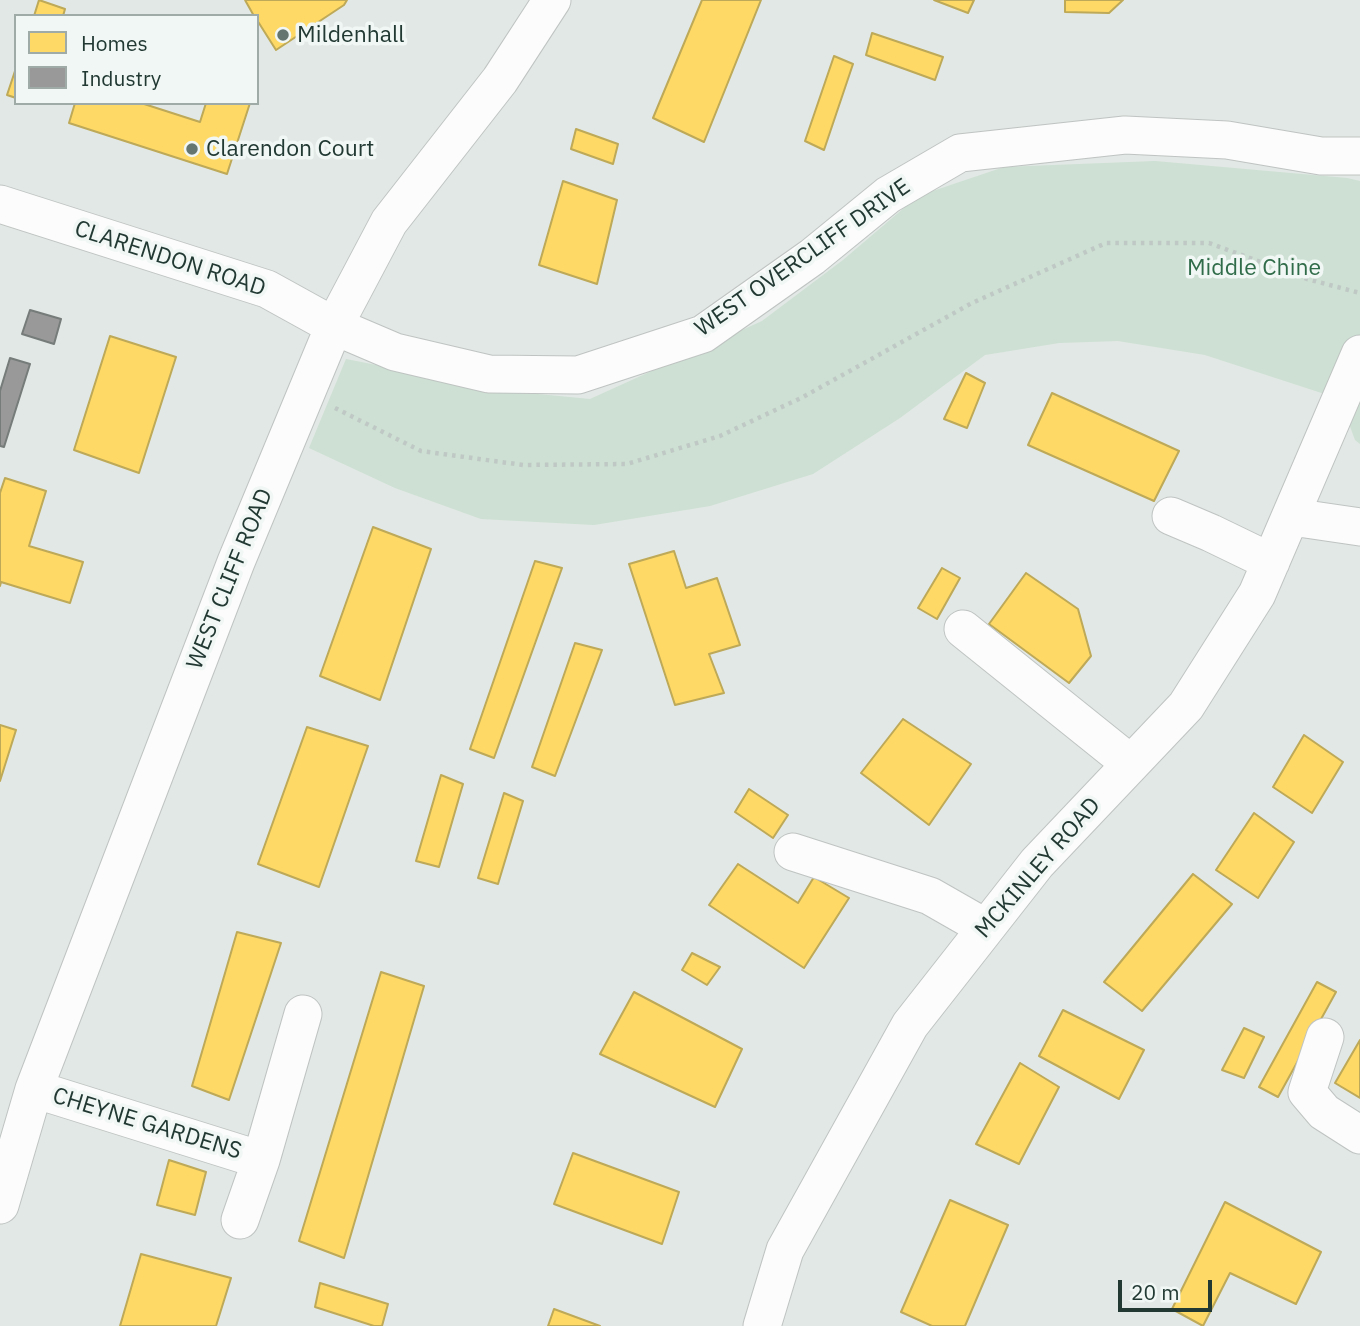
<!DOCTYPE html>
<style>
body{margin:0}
#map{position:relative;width:1360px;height:1326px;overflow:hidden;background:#e2e8e5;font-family:"IBM Plex Sans",sans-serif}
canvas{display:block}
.legend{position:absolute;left:14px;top:14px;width:245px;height:91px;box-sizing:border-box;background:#f0f7f4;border:2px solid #9eaba7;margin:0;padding:9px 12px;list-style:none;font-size:21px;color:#223933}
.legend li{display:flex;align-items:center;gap:14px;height:35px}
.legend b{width:35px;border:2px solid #9eaba7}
.scale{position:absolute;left:1118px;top:1280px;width:94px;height:32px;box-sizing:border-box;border:4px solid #223933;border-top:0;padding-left:9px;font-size:21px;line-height:24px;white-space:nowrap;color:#223933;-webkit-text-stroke:5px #f0f7f4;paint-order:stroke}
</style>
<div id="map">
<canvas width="1360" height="1326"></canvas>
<ul class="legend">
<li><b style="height:19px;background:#ffd966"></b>Homes</li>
<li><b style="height:19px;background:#999"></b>Industry</li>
</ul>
<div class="scale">20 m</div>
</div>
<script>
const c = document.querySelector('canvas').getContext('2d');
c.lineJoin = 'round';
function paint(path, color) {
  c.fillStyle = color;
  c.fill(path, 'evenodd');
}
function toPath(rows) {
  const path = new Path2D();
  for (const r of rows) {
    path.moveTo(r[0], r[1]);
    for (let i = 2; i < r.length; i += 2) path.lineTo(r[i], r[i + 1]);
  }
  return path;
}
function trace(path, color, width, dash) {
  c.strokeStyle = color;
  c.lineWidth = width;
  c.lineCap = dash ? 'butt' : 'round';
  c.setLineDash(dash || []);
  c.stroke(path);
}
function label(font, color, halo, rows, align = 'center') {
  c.font = font + ' "IBM Plex Sans",sans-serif';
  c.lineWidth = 7;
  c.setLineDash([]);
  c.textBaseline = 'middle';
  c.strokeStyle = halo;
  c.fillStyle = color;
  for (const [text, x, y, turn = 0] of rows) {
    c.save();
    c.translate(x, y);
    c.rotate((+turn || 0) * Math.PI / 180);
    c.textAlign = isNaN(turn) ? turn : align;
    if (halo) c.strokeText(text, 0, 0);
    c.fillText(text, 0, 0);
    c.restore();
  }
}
const green = toPath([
 [1155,161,1347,178,1360,181,1360,444,1355,440,1340,399,1205,355,1118,341,1059,343,985,355,900,418,813,474,710,506,594,525,481,519,395,488,309,448,346,359,507,391,590,399,762,321,843,260,918,196,1004,167]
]);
const homes = toPath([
 [39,0,65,9,63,16,34,16,39,0],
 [245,0,347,0,344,5,276,50,257,20,257,16,254,16,245,0],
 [702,0,761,0,704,142,653,118,702,0],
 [934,0,974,0,968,13,934,0],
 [1065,0,1123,0,1109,13,1065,12,1065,0],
 [872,33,943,57,935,80,866,55,872,33],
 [834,56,853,64,824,150,805,141,834,56],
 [16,68,16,98,7,95,16,68],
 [75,103,141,103,200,122,206,103,250,103,227,174,69,123,75,103],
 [576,129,618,144,613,164,571,149,576,129],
 [563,181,617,200,597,284,539,265,563,181],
 [110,336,176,357,139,473,74,450,110,336],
 [966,373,985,383,967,428,944,419,966,373],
 [1052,393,1179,451,1154,501,1028,445,1052,393],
 [5,478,46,491,29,546,83,562,70,603,1,582,0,586,0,493,5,478],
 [373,527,431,549,380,700,320,676,373,527],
 [674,551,686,588,717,578,740,645,709,654,724,693,675,705,629,564,674,551],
 [535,561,562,568,494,758,470,749,535,561],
 [942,568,960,578,937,619,918,608,942,568],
 [1026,573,1078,609,1091,656,1069,683,989,624,1026,573],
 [575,643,602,650,555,776,532,767,575,643],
 [903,719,971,764,929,825,861,773,903,719],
 [0,725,16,730,0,781,0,725],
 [307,727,368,746,319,887,258,864,307,727],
 [1304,735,1343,762,1312,813,1273,787,1304,735],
 [441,775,463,784,439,867,416,861,441,775],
 [749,789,788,815,773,838,735,812,749,789],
 [504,793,523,801,498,884,478,878,504,793],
 [1254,813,1294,842,1258,898,1216,870,1254,813],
 [738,864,798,903,814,877,849,898,804,968,709,905,738,864],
 [1193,874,1232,904,1142,1011,1104,982,1193,874],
 [237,932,281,943,229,1100,192,1086,237,932],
 [692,953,720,967,707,985,682,970,692,953],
 [381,972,424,986,344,1258,299,1241,381,972],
 [1317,982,1336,992,1278,1097,1259,1087,1317,982],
 [634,992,742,1049,715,1107,600,1054,634,992],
 [1063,1010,1144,1050,1119,1099,1039,1056,1063,1010],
 [1244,1028,1264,1037,1244,1078,1222,1070,1244,1028],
 [1360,1040,1360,1098,1335,1083,1360,1040],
 [1020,1063,1059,1087,1019,1164,976,1144,1020,1063],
 [573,1153,679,1192,662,1244,554,1204,573,1153],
 [169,1160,206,1172,195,1215,157,1205,169,1160],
 [950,1200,1008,1225,965,1326,932,1326,901,1312,950,1200],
 [1225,1202,1321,1252,1296,1304,1230,1273,1203,1326,1172,1309,1225,1202],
 [141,1254,231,1278,216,1326,120,1326,141,1254],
 [320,1283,388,1304,382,1326,374,1326,315,1307,320,1283],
 [554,1309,600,1326,548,1326,554,1309]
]);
const industry = toPath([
 [30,310,61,319,54,344,22,334,30,310],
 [10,358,30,364,4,447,0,446,0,391,10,358]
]);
const path = toPath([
 [335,408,421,451,523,465,627,464,720,436,803,397,972,303,1106,243,1209,243,1307,279,1360,293]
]);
const minor = toPath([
 [0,204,267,289,334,326,395,352,489,374,578,375,703,334,812,257,888,195,960,153,1125,135,1227,140,1321,156,1360,156],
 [1171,516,1211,533,1271,562],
 [1292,517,1360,527],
 [963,629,1131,764],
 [793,852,930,896,986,928],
 [1325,1037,1307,1092,1324,1112,1360,1135],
 [34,1089,261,1160],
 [0,1205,34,1089,236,562,334,326,389,222,500,80,552,0],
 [240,1220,261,1160,303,1014],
 [762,1326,785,1250,910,1025,1037,863,1186,706,1257,594,1360,354]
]);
const markers = [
 [283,35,7,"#657671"],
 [192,149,7,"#657671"]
];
const poiNames = [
 ["Mildenhall",297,35],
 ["Clarendon Court",206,149]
];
const streetNames = [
 ["WEST OVERCLIFF DRIVE",803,258,-35],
 ["CLARENDON ROAD",170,259,18],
 ["WEST CLIFF ROAD",230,579,-68],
 ["MCKINLEY ROAD",1038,868,-49],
 ["CHEYNE GARDENS",147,1124,17]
];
const parkNames = [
 ["Middle Chine",1254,268]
];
paint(green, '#cde0d3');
paint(homes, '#ffd966');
trace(homes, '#bda957', 2);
paint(industry, '#999');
trace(industry, '#757c7a', 2);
trace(minor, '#bfc4c2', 39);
trace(path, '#bfc8c4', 4.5, [3.5, 5]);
trace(minor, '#fbfcfb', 37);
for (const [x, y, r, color] of markers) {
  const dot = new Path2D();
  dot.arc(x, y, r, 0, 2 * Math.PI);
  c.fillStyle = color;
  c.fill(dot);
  trace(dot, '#f0f7f4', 2.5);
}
label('23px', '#223933', '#f0f7f4', poiNames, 'left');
label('23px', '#223933', '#f0f7f4', streetNames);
label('23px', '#306c49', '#f0f7f4', parkNames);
</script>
